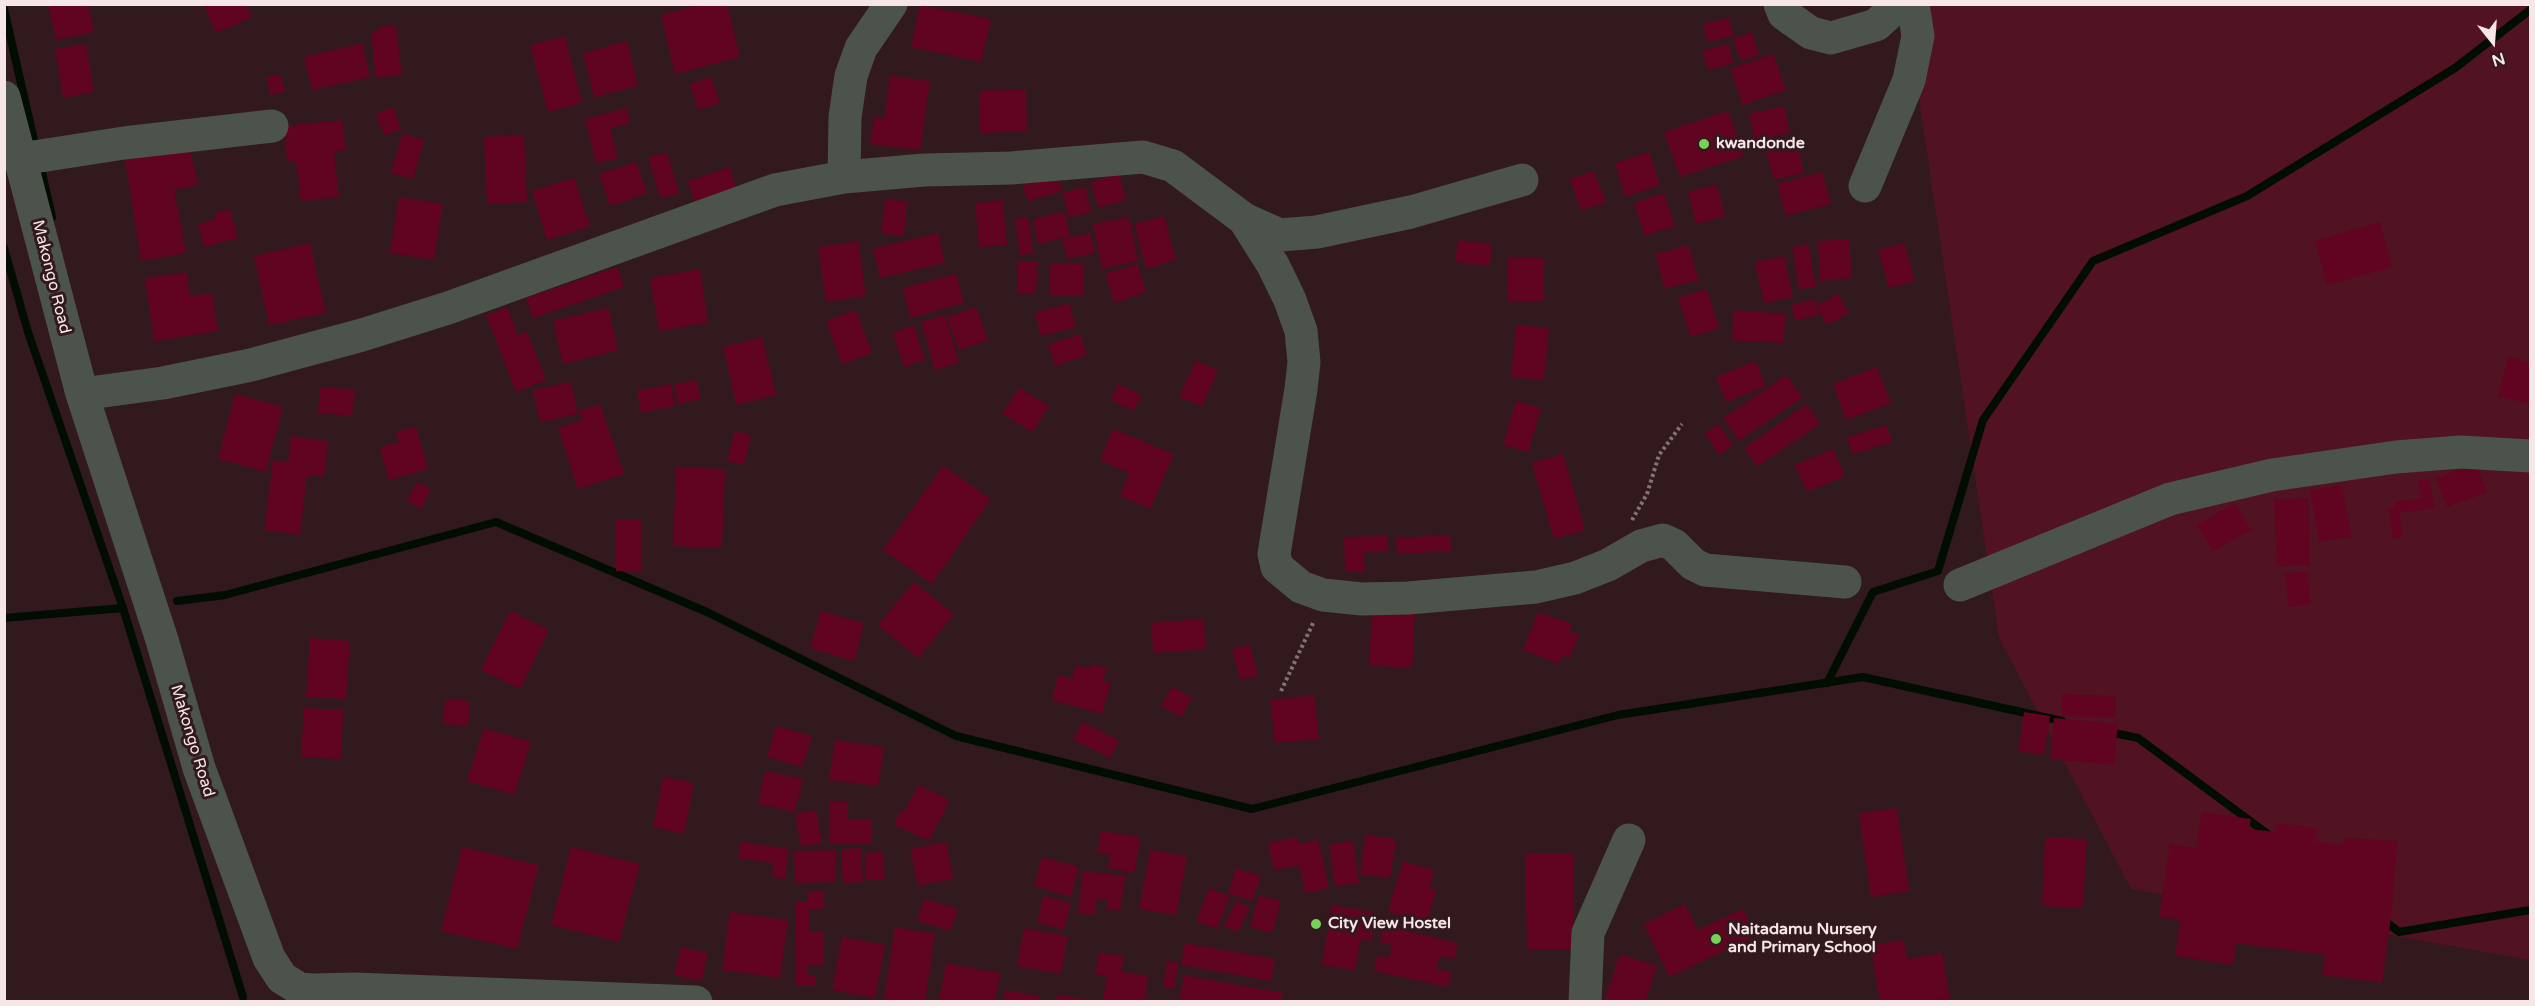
<!DOCTYPE html>
<style>
body{margin:0}
#map{position:relative;width:2535px;height:1006px;overflow:hidden;background:#31191d;font-family:"Varela Round",sans-serif}
canvas{display:block}
.frame{position:absolute;inset:0;border:6px solid #f7e6e8;pointer-events:none}
.north{position:absolute;left:2463px;top:12px;width:60px;height:60px;-webkit-text-stroke:4px #31191d;paint-order:stroke;rotate:163deg;font-size:16px;font-weight:700;line-height:24px;text-align:center;color:#f7e6e8}
.north::after{content:'';display:block;margin:auto;width:21px;height:27px;background:#f7e6e8;clip-path:polygon(50% 0,100% 100%,50% 72%,0 100%)}
</style>
<div id="map">
<canvas width="2535" height="1006"></canvas>
<div class="frame"></div>
<div class="north">N</div>
</div>
<script>
const c = document.querySelector('canvas').getContext('2d');
c.lineJoin = 'round';
function paint(path, color) {
  c.fillStyle = color;
  c.fill(path, 'evenodd');
}
function toPath(rows) {
  const path = new Path2D();
  for (const r of rows) {
    path.moveTo(r[0], r[1]);
    for (let i = 2; i < r.length; i += 2) path.lineTo(r[i], r[i + 1]);
  }
  return path;
}
function trace(path, color, width, dash) {
  c.strokeStyle = color;
  c.lineWidth = width;
  c.lineCap = dash ? 'butt' : 'round';
  c.setLineDash(dash || []);
  c.stroke(path);
}
function label(font, color, halo, rows, align = 'center') {
  c.font = font + ' "Varela Round",sans-serif';
  c.lineWidth = 6;
  c.setLineDash([]);
  c.textBaseline = 'middle';
  c.strokeStyle = halo;
  c.fillStyle = color;
  for (const [text, x, y, turn = 0] of rows) {
    c.save();
    c.translate(x, y);
    c.rotate((+turn || 0) * Math.PI / 180);
    c.textAlign = isNaN(turn) ? turn : align;
    if (halo) c.strokeText(text, 0, 0);
    c.fillText(text, 0, 0);
    c.restore();
  }
}
const green = toPath([
 [1905,5,2530,5,2530,960,2131,889,1999,638]
]);
const stream = toPath([
 [4,9,36,149],
 [40,164,52,217],
 [4,248,28,332,123,608,243,997],
 [177,601,225,595,496,522,707,612,956,736,1252,809,1618,715,1863,677,2062,721],
 [4,618,123,608],
 [1827,683,1873,592,1938,571,1983,420,2093,261,2247,196,2455,68,2530,10],
 [2109,732,2138,738,2269,835],
 [2382,919,2399,932,2530,910]
]);
const building = toPath([
 [203,4,246,4,252,17,216,33],
 [701,4,727,4,740,57,675,74,661,15],
 [48,5,88,5,94,32,56,40],
 [920,5,991,19,981,62,911,47],
 [1729,18,1734,36,1708,42,1703,24],
 [396,25,402,75,376,78,371,33,378,32,377,27],
 [1752,32,1759,55,1741,61,1733,39],
 [565,36,582,103,548,112,530,45],
 [627,41,638,86,594,97,583,53],
 [362,43,370,77,312,90,304,57],
 [86,44,94,92,63,98,55,49],
 [1728,44,1733,63,1708,70,1702,51],
 [1773,54,1786,90,1743,105,1730,69],
 [280,74,285,91,271,96,266,78],
 [890,76,930,81,920,150,870,144,874,117,884,119],
 [711,77,720,103,698,110,690,84],
 [1026,89,1027,131,980,133,979,91],
 [1784,106,1790,133,1755,141,1749,114],
 [393,107,401,129,384,136,376,114],
 [627,108,630,123,610,128,618,158,596,163,585,119],
 [1728,111,1744,156,1680,177,1664,132],
 [342,120,346,150,334,152,339,197,301,201,296,161,287,162,284,126],
 [402,134,424,140,413,179,391,173],
 [524,135,527,202,487,204,484,137],
 [1797,143,1804,173,1774,180,1766,151],
 [190,148,198,185,174,190,186,253,141,261,125,160],
 [667,152,679,193,660,198,648,157],
 [1649,152,1660,185,1625,197,1615,163],
 [636,162,647,193,610,206,599,174],
 [730,167,737,191,695,205,688,181],
 [1055,168,1062,191,1028,201,1021,179],
 [1594,171,1606,202,1581,211,1570,179],
 [1822,172,1831,204,1786,216,1777,184],
 [1119,174,1126,200,1098,208,1091,182],
 [574,178,590,226,547,240,532,191],
 [1717,185,1725,216,1696,224,1688,192],
 [1085,187,1091,212,1069,217,1063,193],
 [1664,193,1675,226,1645,236,1634,203],
 [399,197,443,204,434,260,390,253],
 [885,199,907,202,904,236,881,233],
 [1003,200,1007,245,979,247,975,203],
 [230,209,238,238,204,247,198,224,216,219,215,213],
 [1064,212,1070,236,1038,244,1033,219],
 [1164,216,1176,260,1146,269,1134,224],
 [1028,217,1033,253,1020,255,1015,219],
 [1129,217,1138,261,1102,269,1093,224],
 [2380,222,2392,267,2327,285,2315,241],
 [938,233,945,263,880,278,873,249],
 [1090,233,1095,253,1067,259,1062,239],
 [1849,239,1852,278,1820,281,1818,241],
 [1458,240,1492,244,1489,266,1455,262],
 [858,241,866,296,826,302,818,247],
 [310,243,326,313,269,325,254,256],
 [1904,243,1915,281,1889,288,1878,250],
 [1808,244,1816,287,1799,289,1792,247],
 [1688,245,1699,280,1665,289,1655,254],
 [1784,256,1793,297,1764,303,1755,262],
 [1508,258,1544,258,1544,302,1507,302],
 [1018,261,1038,261,1036,294,1017,293],
 [1050,263,1084,263,1084,296,1050,296],
 [1137,264,1146,292,1114,303,1105,274],
 [617,267,624,287,533,318,526,298],
 [700,269,708,323,659,331,650,278],
 [186,272,190,296,212,293,218,331,154,341,145,278],
 [956,274,964,303,910,318,903,288],
 [1707,289,1719,328,1691,337,1678,298],
 [1838,294,1849,313,1827,325,1816,306],
 [1814,299,1818,315,1795,321,1791,305],
 [1069,303,1076,327,1041,336,1035,313],
 [507,307,518,335,527,332,546,380,516,392,486,315],
 [976,307,988,340,959,350,947,317],
 [608,308,618,350,563,364,553,321],
 [856,310,872,353,842,364,826,321],
 [1734,310,1786,314,1783,343,1732,340],
 [945,315,959,363,935,370,921,322],
 [914,325,925,360,904,367,892,333],
 [1516,325,1549,328,1544,380,1511,377],
 [1080,334,1087,355,1055,366,1048,345],
 [762,337,776,395,736,405,723,347],
 [2508,357,2530,363,2530,404,2498,396],
 [1196,361,1218,370,1202,406,1179,397],
 [1755,361,1766,386,1726,402,1716,377],
 [1877,367,1891,403,1846,420,1833,384],
 [1787,375,1802,398,1739,441,1723,418],
 [696,380,701,399,678,404,674,385],
 [571,382,578,414,540,422,533,390],
 [671,384,675,406,641,413,637,391],
 [1118,384,1141,395,1134,411,1111,400],
 [320,387,355,390,352,416,318,413],
 [1019,388,1049,406,1033,432,1002,414],
 [235,394,283,407,266,472,218,459],
 [1516,401,1541,408,1528,452,1503,445],
 [600,404,624,474,578,489,558,428,582,420,579,411],
 [1807,404,1820,424,1757,467,1744,448],
 [1719,424,1733,446,1719,455,1705,433],
 [1887,425,1892,442,1853,454,1847,437],
 [416,426,428,469,389,480,380,447,399,442,396,432],
 [1113,429,1174,454,1150,509,1120,496,1129,473,1100,460],
 [735,431,751,435,744,465,727,461],
 [291,436,328,441,324,477,307,475,300,535,264,530,273,460,288,462],
 [1833,449,1845,476,1807,492,1795,465],
 [1563,454,1585,530,1554,539,1532,463],
 [2476,463,2487,492,2447,507,2436,479],
 [943,466,991,499,932,584,883,550],
 [676,467,725,469,722,548,673,546],
 [2429,479,2435,508,2399,513,2403,537,2393,539,2388,508,2395,508,2394,502,2421,498,2419,480],
 [417,482,431,489,421,509,407,501],
 [2342,485,2351,537,2319,542,2310,490],
 [2308,498,2310,565,2277,566,2274,499],
 [2235,503,2251,530,2213,551,2197,525],
 [616,520,641,520,641,571,616,571],
 [1450,535,1451,551,1397,554,1396,538],
 [1387,536,1388,551,1364,552,1365,572,1345,572,1344,537],
 [2307,571,2311,604,2289,607,2285,574],
 [914,582,954,614,918,658,878,625],
 [510,611,549,630,520,689,481,670],
 [821,611,864,623,854,661,810,648],
 [1372,612,1415,614,1412,668,1369,665],
 [1538,612,1572,624,1569,631,1579,635,1570,658,1563,655,1559,664,1523,650],
 [1204,619,1206,649,1153,653,1151,623],
 [310,638,350,641,346,699,306,697],
 [1250,645,1258,676,1240,680,1232,649],
 [1091,664,1107,668,1103,681,1111,682,1102,714,1052,700,1058,675,1072,679,1076,665,1090,669],
 [1172,687,1192,697,1181,717,1161,706],
 [2062,694,2116,696,2116,718,2062,716],
 [1314,695,1319,739,1275,743,1270,700],
 [445,699,470,701,468,726,443,724],
 [304,708,343,710,341,759,301,757],
 [2024,712,2050,716,2044,755,2018,751],
 [2054,718,2118,724,2114,765,2050,759],
 [1082,722,1119,740,1111,758,1073,740],
 [776,726,812,736,802,767,767,757],
 [484,728,531,742,514,795,467,781],
 [835,740,884,747,878,786,829,780],
 [765,771,803,779,795,812,758,804],
 [663,777,694,783,684,834,653,827],
 [918,785,950,800,929,841,894,825,900,811,904,813],
 [829,802,847,802,847,819,872,819,872,843,829,843],
 [1897,808,1909,891,1871,897,1859,813],
 [816,810,822,843,801,847,795,814],
 [2202,812,2251,819,2249,829,2276,832,2277,823,2317,828,2315,841,2340,845,2347,838,2397,841,2392,909,2382,983,2322,975,2325,955,2236,943,2233,965,2175,956,2180,920,2159,917,2170,844,2196,848],
 [1101,831,1141,837,1134,873,1108,868,1110,854,1097,852],
 [1365,835,1396,839,1390,878,1360,874],
 [1297,837,1299,844,1318,840,1329,888,1305,893,1299,865,1274,870,1268,843],
 [2045,837,2087,839,2083,908,2042,906],
 [1353,841,1359,883,1335,886,1329,845],
 [740,842,789,849,785,879,772,877,773,863,738,858],
 [946,842,953,879,918,886,910,849],
 [462,847,539,865,517,949,441,931],
 [571,847,640,864,619,942,551,925],
 [861,848,863,882,843,883,841,849],
 [835,850,836,882,795,883,794,851],
 [1150,850,1187,856,1176,915,1139,909],
 [883,852,885,879,866,880,865,853],
 [1573,853,1574,949,1527,950,1525,854],
 [1042,857,1079,867,1071,897,1034,886],
 [1403,861,1434,870,1429,888,1436,890,1427,923,1388,912],
 [1236,868,1261,876,1252,901,1228,893],
 [1083,871,1125,876,1120,911,1106,909,1108,900,1097,898,1095,915,1078,913],
 [1209,888,1230,896,1217,929,1196,921],
 [807,891,824,891,824,910,809,910,809,931,823,931,823,965,807,965,807,975,816,975,816,986,796,986,796,901,807,902],
 [1259,895,1281,901,1272,933,1250,927],
 [1043,896,1071,903,1064,930,1037,923],
 [924,899,958,909,950,931,917,920],
 [1236,901,1250,907,1238,932,1224,926],
 [1685,904,1697,930,1743,909,1756,936,1669,977,1644,924],
 [1332,905,1376,913,1371,941,1361,939,1355,970,1322,965],
 [730,912,788,920,780,978,722,970],
 [1383,926,1458,943,1454,959,1439,956,1437,969,1452,972,1448,987,1374,971,1377,956,1389,958,1392,945,1380,942],
 [895,927,935,934,925,1002,884,999],
 [1024,928,1068,936,1061,974,1017,966],
 [842,937,885,945,875,998,832,990],
 [1904,940,1907,959,1942,953,1950,999,1880,1002,1870,945],
 [1185,943,1275,959,1271,981,1181,965],
 [681,947,708,953,701,981,674,975],
 [1099,952,1124,956,1121,972,1148,976,1144,1002,1103,1002,1107,976,1095,974],
 [1620,954,1657,966,1645,1002,1604,1001],
 [1167,961,1178,963,1174,989,1163,987],
 [946,963,1000,973,995,1002,939,1002],
 [1184,975,1283,993,1282,1002,1179,1002],
 [1005,990,1039,996,1038,1002,1003,1002],
 [1058,994,1084,999,1084,1002,1056,1002]
]);
const path = toPath([
 [1632,520,1647,494,1659,455,1682,424],
 [1281,691,1314,621]
]);
const minor = toPath([
 [1780,4,1784,14,1811,33,1831,38,1876,25,1899,4],
 [4,97,82,394,162,640,199,768,269,958,282,978,300,989,313,990,354,989,696,1002],
 [21,159,124,143,272,126],
 [844,177,845,117,851,76,861,48,891,4],
 [1865,186,1909,80,1918,36,1913,4],
 [1244,219,1273,265,1290,300,1301,331,1304,362,1301,389,1274,554,1277,567,1301,587,1323,595,1362,599,1408,598,1536,587,1575,578,1608,565,1641,546,1663,540,1674,545,1693,564,1705,570,1845,582],
 [82,394,163,383,251,365,362,335,448,308,775,190,844,177,924,170,1011,168,1143,157,1173,166,1244,219,1280,235,1317,232,1411,212,1522,180],
 [1960,585,2170,499,2272,475,2396,457,2461,452,2530,456],
 [1585,1002,1588,933,1629,840]
]);
const markers = [
 [1704,144,6,"#78d258"],
 [1316,924,6,"#78d258"],
 [1716,939,6,"#78d258"]
];
const poiNames = [
 ["kwandonde",1716,144],
 ["City View Hostel",1328,924],
 ["Naitadamu Nursery",1728,930],
 ["and Primary School",1728,948]
];
const streetNames = [
 ["Makongo Road",51,277,76],
 ["Makongo Road",192,741,73]
];
paint(green, '#511221');
trace(stream, '#010d00', 8);
paint(building, '#600422');
trace(path, '#867174', 4, [3, 3]);
trace(minor, '#4c534a', 33);
for (const [x, y, r, color] of markers) {
  const dot = new Path2D();
  dot.arc(x, y, r, 0, 2 * Math.PI);
  c.fillStyle = color;
  c.fill(dot);
  trace(dot, '#31191d', 2);
}
label('bold 16px', '#f7e6e8', '#31191d', poiNames, 'left');
label('16px', '#f7e6e8', '#31191d', streetNames);
</script>
